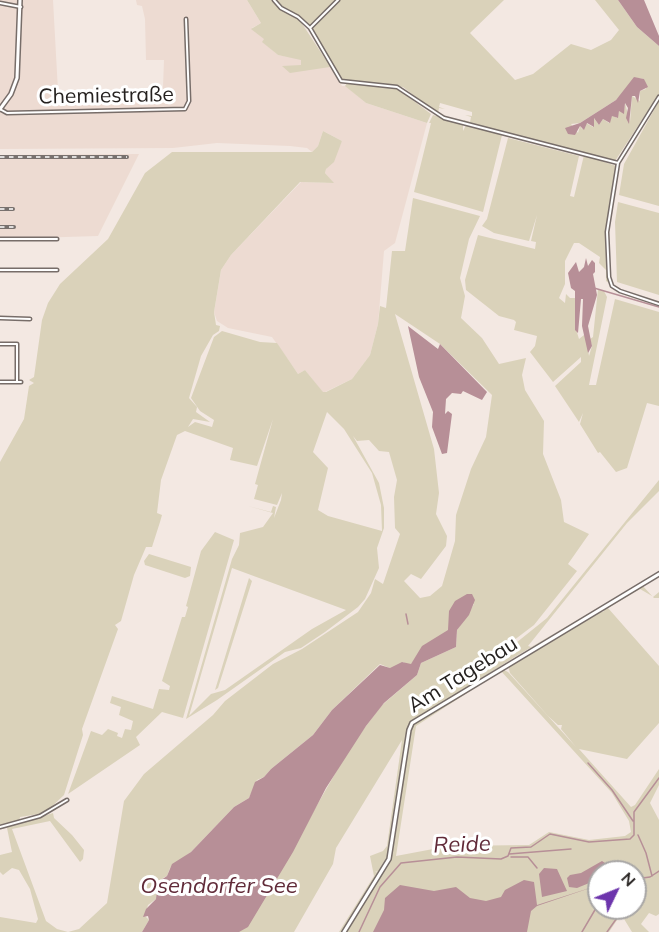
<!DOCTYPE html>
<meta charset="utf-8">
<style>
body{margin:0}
#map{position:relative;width:659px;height:932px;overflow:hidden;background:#f3e8e2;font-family:Mulish,sans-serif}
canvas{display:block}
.north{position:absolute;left:587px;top:860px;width:60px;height:60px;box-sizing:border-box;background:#fff;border:2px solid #a8a6a5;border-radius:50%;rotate:47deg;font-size:16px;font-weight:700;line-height:24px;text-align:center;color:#25211f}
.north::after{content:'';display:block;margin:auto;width:21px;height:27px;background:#6d35ac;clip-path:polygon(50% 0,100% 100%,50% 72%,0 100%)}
</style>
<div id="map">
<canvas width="659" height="932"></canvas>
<div class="north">N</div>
</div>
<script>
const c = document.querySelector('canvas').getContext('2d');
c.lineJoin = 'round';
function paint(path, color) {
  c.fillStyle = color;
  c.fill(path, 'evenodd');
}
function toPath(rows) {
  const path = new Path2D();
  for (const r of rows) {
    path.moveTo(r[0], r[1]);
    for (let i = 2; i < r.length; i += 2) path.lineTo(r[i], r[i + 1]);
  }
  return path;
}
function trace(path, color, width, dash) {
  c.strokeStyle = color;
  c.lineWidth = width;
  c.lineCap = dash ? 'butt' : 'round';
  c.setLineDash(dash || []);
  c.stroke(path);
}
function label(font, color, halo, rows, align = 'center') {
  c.font = font + ' Mulish,sans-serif';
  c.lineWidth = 6;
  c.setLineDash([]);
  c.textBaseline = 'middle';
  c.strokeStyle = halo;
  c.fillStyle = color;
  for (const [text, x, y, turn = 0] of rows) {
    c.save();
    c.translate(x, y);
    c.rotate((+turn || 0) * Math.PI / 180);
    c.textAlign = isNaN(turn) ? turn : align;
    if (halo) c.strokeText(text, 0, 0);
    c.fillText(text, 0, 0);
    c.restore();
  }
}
const built = toPath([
 [0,0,53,0,58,91,158,90,163,87,164,60,146,60,145,19,142,6,137,5,136,0,247,0,261,23,252,28,265,39,263,42,278,55,301,59,301,66,283,66,330,67,342,86,346,86,366,103,427,123,395,243,384,251,378,324,370,355,352,379,323,393,305,370,298,374,272,337,228,328,217,321,214,312,221,270,231,255,301,182,333,183,325,173,326,169,342,141,323,131,318,146,312,152,307,148,290,146,217,143,173,148,0,149],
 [139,154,98,236,0,239,0,155]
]);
const green = toPath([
 [247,0,273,0,282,10,299,19,343,86,330,67,290,73,282,66,301,65,301,60,278,55,262,42,264,39,251,29,261,23],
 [275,0,336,0,309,26,281,7],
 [339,0,504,0,470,33,515,80,533,74,571,44,591,50,611,40,619,30,595,0,618,0,637,27,659,46,659,94,615,161,464,123,464,120,470,122,471,117,465,115,472,116,472,112,440,103,439,107,445,109,439,108,438,113,444,115,440,116,403,87,347,81,340,78,311,29],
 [638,78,644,79,646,89,640,91,640,101,632,96,630,122,625,103,624,112,619,111,617,118,612,115,609,123,603,119,599,125,594,118,593,127,586,123,582,129,580,126,578,133,571,124,580,123,616,100],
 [347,83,398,89,431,114,427,123,366,103,345,86],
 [659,101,659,206,619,195,624,164],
 [433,115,463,124,463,131,466,125,502,135,483,212,414,192,431,123,429,123],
 [323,131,342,141,334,162,326,169,325,173,334,183,300,182,231,255,221,270,214,312,216,325,220,326,219,331,213,335,201,356,189,398,197,407,196,412,210,422,193,419,188,427,195,422,212,427,214,420,200,411,191,398,214,337,222,331,260,342,277,343,298,374,305,370,323,392,326,392,352,379,370,355,378,324,380,306,386,308,392,251,405,251,413,198,480,216,469,239,460,278,465,296,461,318,482,338,499,364,526,358,522,375,525,390,544,421,543,454,561,500,564,522,589,534,568,564,577,571,534,625,497,653,501,655,547,618,659,480,659,491,627,523,528,646,531,647,659,573,518,655,411,723,388,861,381,873,375,871,380,875,342,932,339,932,374,876,370,856,383,851,387,846,402,740,336,848,333,864,294,932,237,932,259,906,351,746,381,706,417,675,421,663,456,647,457,630,474,604,449,614,449,633,426,644,410,666,403,662,392,669,380,664,332,710,313,735,271,769,264,777,257,780,249,798,234,807,191,852,170,868,167,876,163,878,156,899,148,905,145,916,149,920,142,932,0,932,0,917,36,923,38,919,30,889,19,870,12,868,3,875,0,872,0,855,12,852,7,828,0,829,0,462,24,419,29,386,34,383,29,380,34,377,42,320,48,303,60,284,108,239,145,173,172,152,312,152,318,146],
 [395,314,440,344,492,395,486,437,471,469,456,515,455,541,442,586,430,596,420,598,404,581,411,574,421,579,446,546,447,536,436,514,439,493,434,449],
 [327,412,344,429,372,473,381,505,382,531,328,516,318,510,328,468,313,452],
 [273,419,255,484,258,485,254,499,277,505,282,493,281,500,274,518,276,507,273,506,271,512,248,506,273,513,263,527,240,533,239,545,232,559,186,719,217,700,285,652,301,648,325,632,358,607,365,599,379,568,377,548,384,528,384,508,379,483,353,436,357,441,369,440,379,451,389,452,397,480,394,497,395,528,400,534,383,584,375,579,371,593,358,612,302,649,273,664,225,701,213,715,144,774,124,801,107,903,79,929,68,932,57,929,46,921,12,829,50,821,80,862,83,859,84,850,72,835,54,818,53,813,19,824,20,817,45,813,64,795,83,735,82,729,118,629,115,625,121,621,134,575,146,547,152,547,160,522,162,515,157,513,161,480,177,435,185,431,233,448,230,460,257,466],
 [232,568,346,610,312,629,225,690,211,694,189,716],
 [508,138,579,156,570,196,574,197,584,155,616,166,606,232,609,283,606,281,606,270,599,263,600,257,579,243,574,243,565,261,565,284,559,298,565,303,566,294,570,298,575,298,576,329,579,339,584,335,586,337,589,356,592,346,590,339,593,337,598,289,604,291,607,297,589,385,596,385,615,299,659,312,659,406,647,403,627,468,616,472,600,452,598,453,580,424,583,413,579,422,555,386,581,362,581,357,553,382,530,352,535,346,537,336,514,330,516,322,514,320,499,316,466,290,465,280,478,235,535,249,536,242,531,241,537,215,529,241,494,233,482,226,487,219],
 [618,202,659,213,659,295,617,282,615,222],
 [215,532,234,540,183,718,162,712,136,737,140,745,68,794,91,731,102,735,108,729,118,733,117,736,122,738,125,729,131,730,133,721,119,715,121,707,110,703,112,696,153,709,159,689,169,690,170,686,162,681,182,617,185,617,188,607,186,606,201,551],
 [149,554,191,567,190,576,185,578,145,565,144,561],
 [249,578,252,581,218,688,215,690],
 [642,585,653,597,659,592,659,598,654,598,652,596,640,589,608,608,659,666,659,723,627,759,579,749,631,807,635,805,659,769,659,785,650,803,659,820,659,914,656,916,649,913,641,924,649,932,632,932,621,914,609,932,345,932,389,863,410,731,415,722,502,669,508,672,576,747,561,729,562,725,558,725,548,716,510,673,508,666,597,612,603,612,608,605],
 [501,671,612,793,629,821,631,832,625,836,589,840,549,832,529,845,449,846,396,856,416,726],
 [599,872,635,872,635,908,599,908]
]);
const water = toPath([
 [618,0,644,0,659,36,659,46,637,27],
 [634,77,644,79,648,87,640,91,638,103,635,96,632,96,629,124,626,118,628,108,625,103,624,114,619,111,618,118,612,116,610,123,603,119,599,125,594,118,594,127,587,123,584,130,580,126,575,135,568,134,565,128,580,123,616,100],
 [586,258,588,266,592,260,595,263,595,272,593,274,597,295,588,326,592,346,588,353,582,326,583,299,581,299,578,333,575,330,575,291,571,288,568,273,576,262,579,272,584,267],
 [408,326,438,349,440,344,487,392,482,400,463,391,461,394,452,393,446,399,445,414,448,411,452,414,447,453,442,454,432,427,433,412,419,377],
 [467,594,472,594,475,600,469,615,457,630,456,647,421,663,417,675,384,703,366,726,326,788,293,852,248,927,239,932,142,932,149,920,148,916,143,917,146,909,156,899,158,882,167,876,172,864,191,852,234,807,249,798,255,782,264,777,271,769,313,735,332,710,380,665,390,668,402,662,411,664,422,646,448,630,449,611,455,601],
 [602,861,611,867,619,866,620,869,618,872,599,872,599,879,577,888,569,887,567,878,570,875,581,873],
 [544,868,557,869,567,891,542,897,539,874],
 [524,880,534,882,537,905,599,885,537,906,531,911,527,932,373,932,384,910,385,898,400,885,434,891,456,887,470,898,486,901,501,897,505,890]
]);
const stream = toPath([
 [594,288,659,307],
 [406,614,408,624],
 [588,763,612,790,633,821],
 [638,835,646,853,652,876],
 [509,854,571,849],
 [511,857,528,857,537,868],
 [635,879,650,877,659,871],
 [359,932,380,887,401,863,457,857,501,859,508,856,511,848,531,847,550,834,589,842,630,839,634,835,634,812,659,778],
 [582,932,599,903],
 [607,932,624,908]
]);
const minor = toPath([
 [274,0,281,8,298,17,310,28,341,81,397,87,444,118,618,163],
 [0,3,21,7],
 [310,28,338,0],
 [659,97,618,163,607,232,609,277,612,286,620,291,659,304],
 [0,109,7,113,185,109,189,101,186,19],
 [0,239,57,239],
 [0,270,57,270],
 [0,318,30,319],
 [0,344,17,344,17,382],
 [0,382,21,382],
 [0,827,40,816,67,800]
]);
const tertiary = toPath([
 [0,109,11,94,17,78,20,0],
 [344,932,389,859,409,730,412,723,659,574]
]);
const rail = toPath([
 [0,157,127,157],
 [0,209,13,209],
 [0,227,14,227]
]);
const streetNames = [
 ["Chemiestraße",106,96,-1],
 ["Am Tagebau",463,675,-32]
];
const waterNames = [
 ["Reide",462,845,-2],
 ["Osendorfer See",219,886]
];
paint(built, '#eddbd2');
paint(green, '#dad2ba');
paint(water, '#b78f97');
trace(stream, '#b78f97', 1.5);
trace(minor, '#776d69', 5);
trace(tertiary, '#776d69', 6);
trace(minor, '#fff', 2);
trace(tertiary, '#fff', 3);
trace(rail, '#78716e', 4);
trace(rail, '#fff', 1.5, [4.5]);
label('21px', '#25211f', '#fff', streetNames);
label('italic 22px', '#612b39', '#fff', waterNames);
</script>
